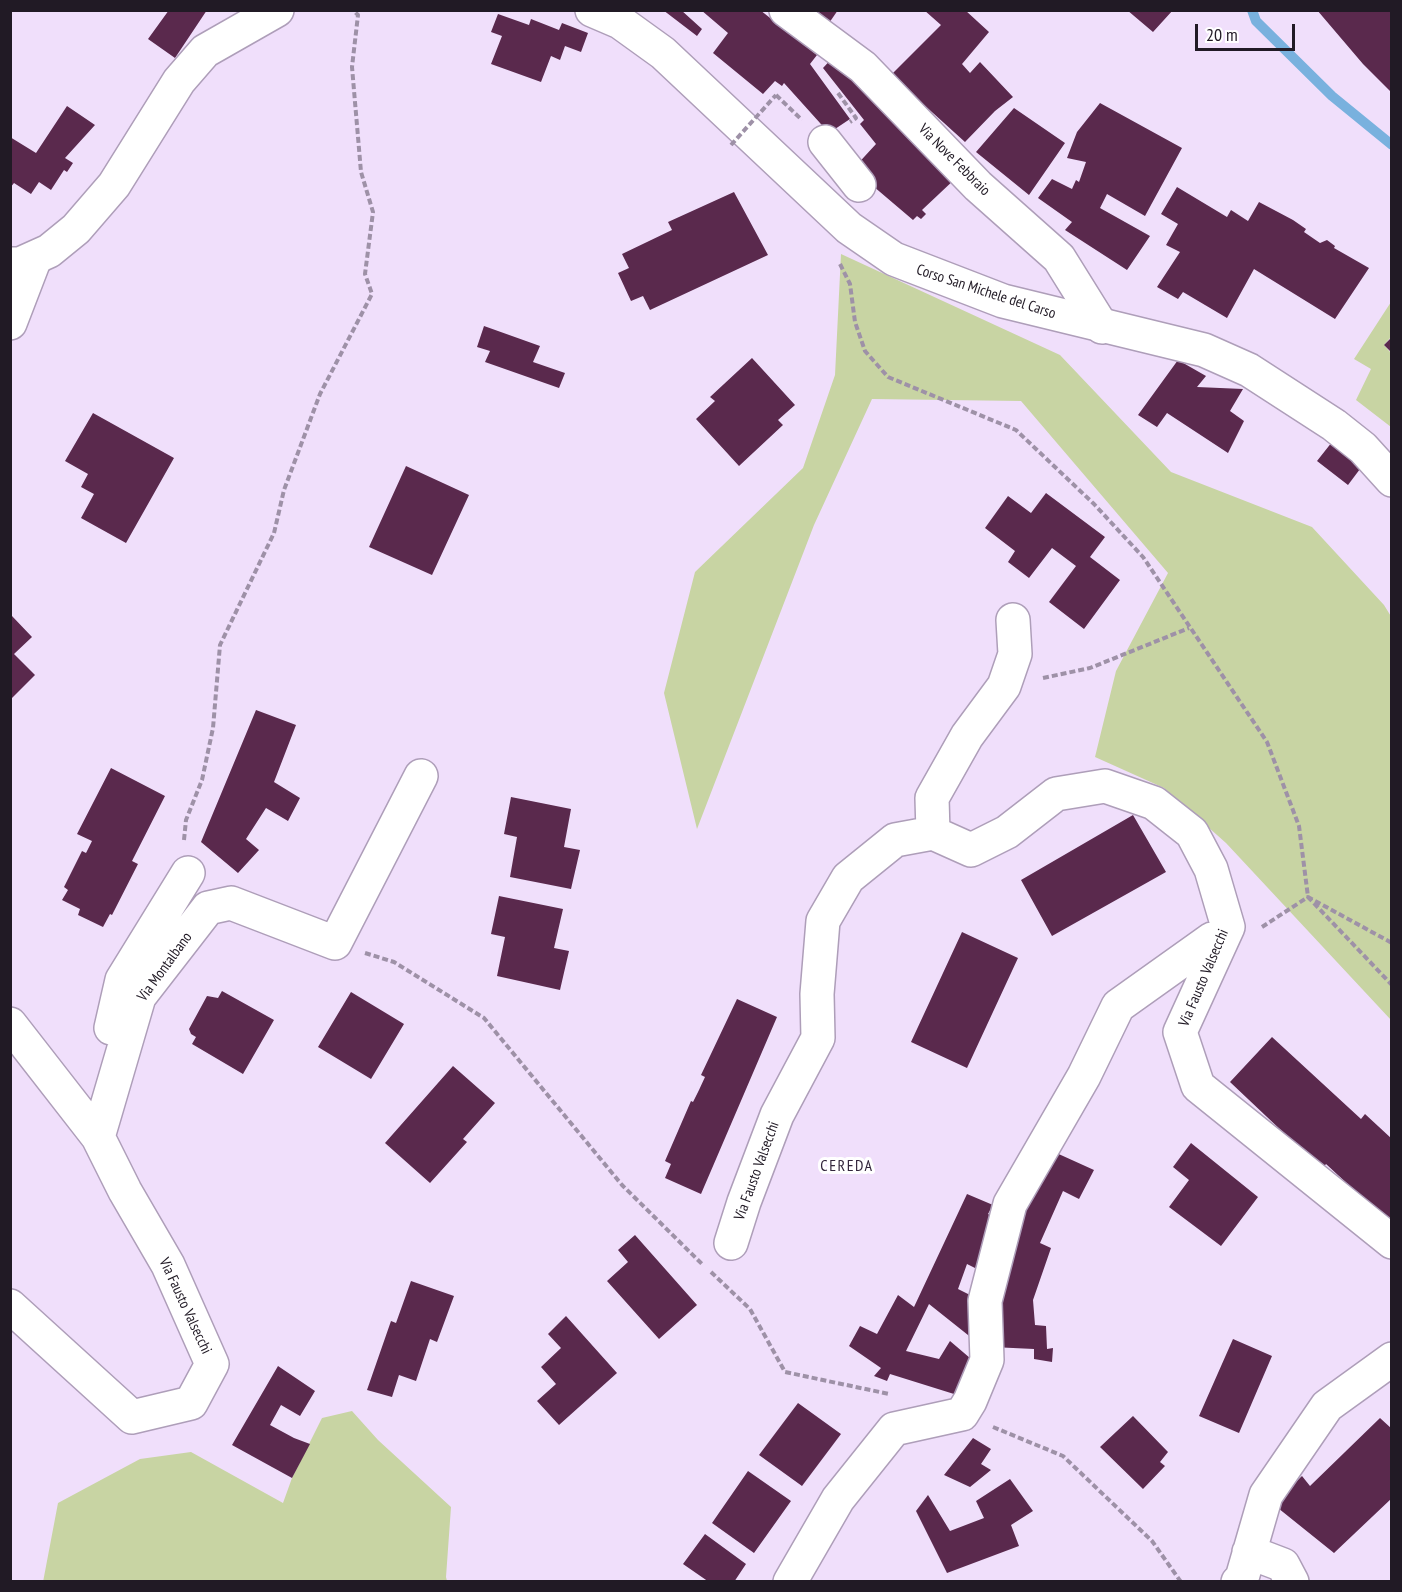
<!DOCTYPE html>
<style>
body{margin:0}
#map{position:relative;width:1402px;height:1592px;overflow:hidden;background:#f0dffb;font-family:"PT Sans Narrow",sans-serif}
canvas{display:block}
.frame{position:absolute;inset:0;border:12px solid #211a25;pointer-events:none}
.scale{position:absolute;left:1195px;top:24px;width:100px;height:27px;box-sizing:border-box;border:3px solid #211a25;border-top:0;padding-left:8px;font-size:18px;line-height:21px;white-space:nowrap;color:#211a25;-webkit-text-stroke:4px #fff;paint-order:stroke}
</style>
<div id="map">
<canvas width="1402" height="1592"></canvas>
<div class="frame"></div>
<div class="scale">20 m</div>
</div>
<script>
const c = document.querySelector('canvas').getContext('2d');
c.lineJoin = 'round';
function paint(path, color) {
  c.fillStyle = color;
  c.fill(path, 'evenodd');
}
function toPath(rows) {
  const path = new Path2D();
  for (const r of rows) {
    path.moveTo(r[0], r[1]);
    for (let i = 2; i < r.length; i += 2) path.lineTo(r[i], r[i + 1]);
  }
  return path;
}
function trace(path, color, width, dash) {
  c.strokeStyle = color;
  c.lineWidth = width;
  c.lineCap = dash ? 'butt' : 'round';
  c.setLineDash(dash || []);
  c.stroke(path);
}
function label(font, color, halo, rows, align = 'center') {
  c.font = font + ' "PT Sans Narrow",sans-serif';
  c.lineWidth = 6;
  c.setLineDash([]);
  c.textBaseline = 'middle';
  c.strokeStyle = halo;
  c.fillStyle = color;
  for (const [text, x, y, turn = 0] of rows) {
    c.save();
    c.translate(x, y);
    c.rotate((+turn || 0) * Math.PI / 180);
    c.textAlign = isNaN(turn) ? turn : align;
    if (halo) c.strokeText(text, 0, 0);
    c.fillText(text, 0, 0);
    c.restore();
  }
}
const green = toPath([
 [841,254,1060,355,1171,472,1312,527,1384,605,1392,618,1391,1020,1226,843,1164,788,1095,757,1116,671,1168,573,1021,401,872,399,814,525,697,829,664,693,695,572,803,468,835,375],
 [1391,302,1391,337,1384,345,1391,353,1391,427,1356,400,1371,369,1354,359],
 [352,1411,378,1440,451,1507,446,1577,447,1581,43,1582,58,1503,140,1459,191,1452,283,1503,292,1478,322,1418]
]);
const stream = toPath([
 [1252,10,1256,21,1332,96,1392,145]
]);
const building = toPath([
 [169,10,207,10,175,58,148,39],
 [663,10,681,10,702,29,697,36],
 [701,10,760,10,817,55,810,64,850,119,829,133,784,83,782,86,775,81,763,94,713,53,728,33],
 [811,10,838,10,827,26],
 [924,10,965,10,989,32,962,64,970,73,980,62,1013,97,995,111,965,142,891,75,941,25],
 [1127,10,1173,10,1153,32],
 [1317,10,1392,10,1392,93,1363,64],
 [498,14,529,25,531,19,559,30,562,23,588,33,581,52,565,46,560,60,551,56,541,82,491,64,502,36,491,32],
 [836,54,956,178,922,210,926,214,921,219,917,216,913,220,853,169,876,144,860,124,864,120,823,68],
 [1100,103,1182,148,1145,216,1107,194,1100,208,1150,236,1127,270,1065,230,1072,222,1038,198,1052,179,1072,189,1076,180,1079,182,1086,162,1067,158,1077,132],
 [67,106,95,125,65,158,73,163,67,172,64,170,51,190,39,182,31,194,14,183,10,188,10,137,36,153],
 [1014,108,1065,143,1029,195,976,152],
 [1177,187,1227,217,1231,210,1248,221,1259,202,1293,220,1306,229,1304,232,1320,243,1327,240,1335,246,1334,248,1369,268,1335,319,1254,269,1227,318,1183,292,1178,299,1157,287,1180,252,1166,245,1178,224,1161,214],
 [734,192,768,255,650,310,643,296,631,301,618,273,629,268,622,254,672,230,668,222],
 [484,326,540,346,533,362,565,373,559,388,485,362,490,351,477,347],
 [1392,337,1392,353,1384,345],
 [752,358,795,405,778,420,783,425,739,466,696,419,715,401,710,397],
 [1178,360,1206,376,1197,387,1243,389,1230,411,1244,421,1228,453,1167,413,1157,427,1138,415],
 [93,413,174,458,126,543,81,518,94,494,81,487,88,474,65,461],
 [1332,442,1363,465,1348,485,1317,461],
 [406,466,469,495,432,575,369,547],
 [1046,493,1105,537,1090,557,1120,580,1084,629,1049,602,1076,566,1052,548,1029,578,1008,562,1015,551,985,528,1008,496,1031,513],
 [12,616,32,637,14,654,35,675,10,700],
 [256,710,296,725,274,782,300,798,288,821,266,808,246,839,259,850,238,873,201,842],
 [111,768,165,796,132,861,138,864,112,915,110,914,103,927,78,915,80,909,62,900,68,890,64,887,82,851,86,853,92,841,77,834],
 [511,797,571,809,564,847,580,850,571,889,510,877,517,837,504,834],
 [1133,815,1166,872,1052,936,1021,880],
 [499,896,563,909,554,948,569,951,560,990,497,976,505,937,491,934],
 [962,932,1018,958,967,1068,911,1042],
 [222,991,274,1020,243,1074,192,1044,196,1037,191,1034,189,1029,207,996,218,998],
 [351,992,404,1024,371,1079,318,1047],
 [737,999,777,1017,701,1194,665,1178,671,1164,665,1161,691,1101,693,1102,699,1090,705,1077,701,1075],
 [1272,1037,1361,1119,1365,1114,1392,1139,1392,1225,1326,1164,1322,1169,1230,1082],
 [453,1066,495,1103,463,1139,467,1142,430,1183,385,1143],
 [1191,1143,1258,1197,1221,1246,1169,1207,1189,1180,1173,1167],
 [1052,1151,1094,1170,1079,1199,1063,1191,1040,1243,1051,1248,1033,1300,1035,1325,1046,1326,1047,1349,1053,1348,1052,1362,1034,1359,1034,1349,992,1347,1016,1214],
 [967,1194,993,1205,988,1214,1002,1221,979,1270,967,1264,958,1289,974,1297,973,1339,929,1304,906,1351,939,1359,950,1341,977,1364,970,1399,890,1374,887,1381,874,1376,881,1368,849,1346,860,1326,877,1334,898,1295,914,1307],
 [635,1235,697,1305,659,1339,607,1281,628,1262,618,1250],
 [411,1281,454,1296,437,1342,430,1339,416,1381,399,1375,392,1397,367,1390,391,1321,396,1323],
 [566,1316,617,1373,559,1425,537,1401,556,1384,541,1367,561,1348,548,1334],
 [1233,1339,1272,1356,1239,1433,1199,1416],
 [278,1366,315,1391,300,1416,281,1405,270,1425,294,1438,310,1444,292,1478,232,1445],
 [798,1403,841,1434,802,1486,759,1455],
 [1133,1416,1168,1452,1160,1462,1165,1466,1143,1489,1100,1447],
 [1380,1418,1392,1429,1392,1498,1334,1553,1273,1504,1302,1476,1310,1486],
 [973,1438,991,1449,981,1464,991,1470,970,1487,944,1475],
 [748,1471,791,1501,754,1553,712,1523],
 [1010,1479,1033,1511,1011,1525,1019,1546,947,1573,916,1511,928,1495,950,1531,984,1518,976,1501],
 [705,1534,746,1564,734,1582,709,1582,683,1564]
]);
const path = toPath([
 [838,93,856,118,850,122],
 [776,95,802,120],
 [840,264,850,284,855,322,865,351,888,377,1016,430,1094,504,1143,557,1267,742,1299,826,1308,897,1392,985],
 [1043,678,1090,668,1189,628],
 [184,840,186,820,202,780,213,728,220,645,274,533,284,490,320,394,372,294,365,274,373,212,361,172,352,67,358,15,353,10],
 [1262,927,1308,897,1392,943],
 [365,953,394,962,484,1018,622,1185,703,1265],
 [711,1272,750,1309,785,1372,889,1394],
 [993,1427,1063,1456,1152,1541,1181,1582]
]);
const minor = toPath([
 [786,10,863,67,978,186,1059,258,1102,327],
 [825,142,859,185],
 [10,323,35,258],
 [933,833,932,798,967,736,1004,686,1015,654,1013,620],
 [10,1024,98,1137,125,1191,168,1265,212,1364,191,1403,132,1417,10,1306],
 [111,1028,122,980,188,873],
 [98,1137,139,997,208,908,231,903,335,943,421,776],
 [731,1243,744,1202,777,1115,818,1038,817,994,823,921,848,878,895,840,933,833,971,850,1007,832,1056,794,1105,786,1154,803,1192,833,1211,869,1228,927,1180,1032,1198,1086,1392,1242],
 [1249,1552,1283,1565,1292,1582],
 [790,1582,838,1499,894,1429,962,1414,970,1401,987,1360,985,1301,1010,1204,1084,1076,1118,1006,1212,939,1222,940],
 [1238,1582,1242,1578,1266,1495,1327,1406,1392,1359]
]);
const major = toPath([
 [592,10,620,22,663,53,849,228,894,259,1003,301,1204,350,1249,370,1334,425,1363,448,1392,480],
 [10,264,20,264,49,251,76,229,114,185,179,81,205,51,277,10]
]);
const pathBridge = toPath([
 [731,145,776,95]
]);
const streetNames = [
 ["Via Nove Febbraio",954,160,45],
 ["Corso San Michele del Carso",986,292,18],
 ["Via Montalbano",165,967,-54],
 ["Via Fausto Valsecchi",1204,978,-67],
 ["Via Fausto Valsecchi",757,1171,-70],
 ["Via Fausto Valsecchi",185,1306,65]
];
const neighbourhoodNames = [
 ["CEREDA",847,1166]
];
paint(green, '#c8d4a3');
trace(stream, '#79b1de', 10);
paint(building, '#5a294d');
trace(minor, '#ae9eb9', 36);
trace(major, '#ae9eb9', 36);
trace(path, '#9e91a7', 4, [6, 3]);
trace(minor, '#fff', 33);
trace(major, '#fff', 33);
trace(pathBridge, '#9e91a7', 4, [6, 3]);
label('15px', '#211a25', '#fff', streetNames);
c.letterSpacing = '1.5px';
label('16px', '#32253b', '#fff', neighbourhoodNames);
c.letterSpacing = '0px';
</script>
